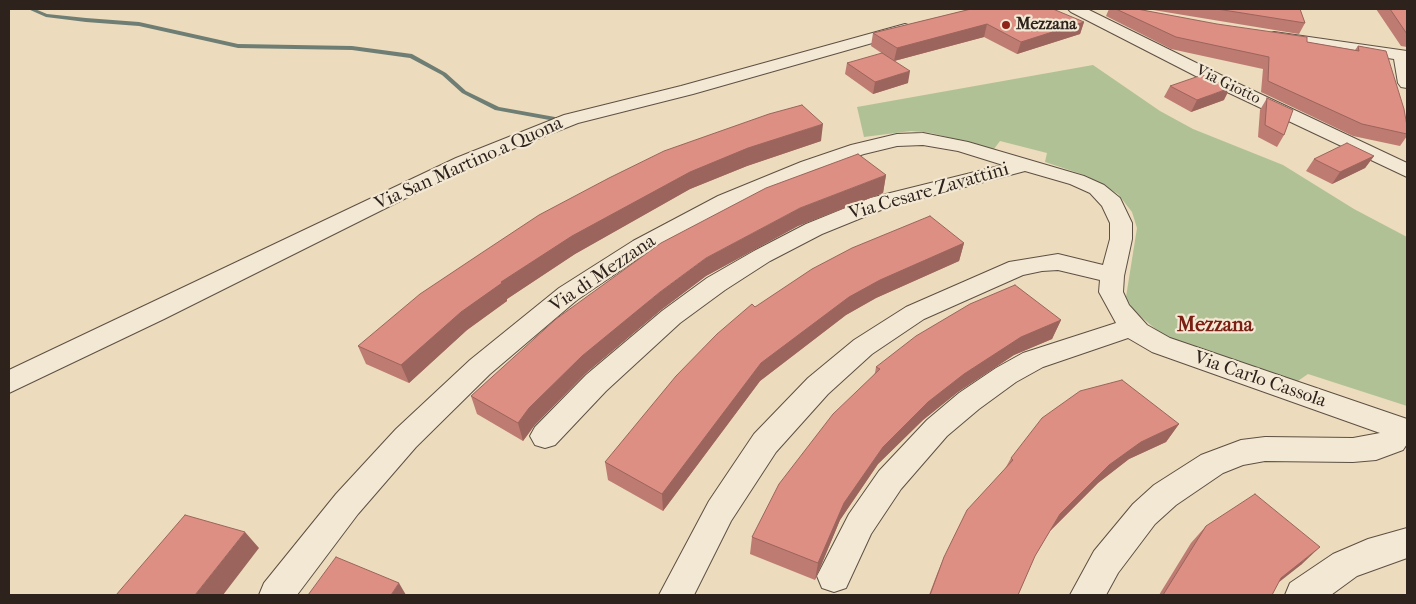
<!DOCTYPE html>
<style>
body{margin:0}
#map{position:relative;width:1416px;height:604px;overflow:hidden;background:#ecdbbc;font-family:"IM FELL French Canon",serif}
canvas{display:block}
.frame{position:absolute;inset:0;border:10px solid #2d221c;pointer-events:none}
</style>
<div id="map">
<canvas width="1416" height="604"></canvas>
<div class="frame"></div>
</div>
<script>
const c = document.querySelector('canvas').getContext('2d');
c.lineJoin = 'round';
function paint(path, color) {
  c.fillStyle = color;
  c.fill(path, 'evenodd');
}
function toPath(rows) {
  const path = new Path2D();
  for (const r of rows) {
    path.moveTo(r[0], r[1]);
    for (let i = 2; i < r.length; i += 2) path.lineTo(r[i], r[i + 1]);
  }
  return path;
}
function trace(path, color, width, dash) {
  c.strokeStyle = color;
  c.lineWidth = width;
  c.lineCap = dash ? 'butt' : 'round';
  c.setLineDash(dash || []);
  c.stroke(path);
}
function label(font, color, halo, rows, align = 'center') {
  c.font = font + ' "IM FELL French Canon",serif';
  c.lineWidth = 4.5;
  c.setLineDash([]);
  c.textBaseline = 'middle';
  c.strokeStyle = halo;
  c.fillStyle = color;
  for (const [text, x, y, turn = 0] of rows) {
    c.save();
    c.translate(x, y);
    c.rotate((+turn || 0) * Math.PI / 180);
    c.textAlign = isNaN(turn) ? turn : align;
    if (halo) c.strokeText(text, 0, 0);
    c.fillText(text, 0, 0);
    c.restore();
  }
}
const green = toPath([
 [1093,65,1160,111,1193,129,1283,165,1354,209,1407,237,1407,406,1308,374,1295,383,1164,336,1134,311,1126,297,1137,228,1132,212,1118,194,1087,176,1045,162,1047,153,1000,141,994,149,931,133,911,131,864,137,857,107]
]);
const stream = toPath([
 [28,9,35,9,47,14,86,18,139,22,238,44,352,46,412,54,446,73,466,91,499,107,555,117,558,119,555,121,495,110,462,93,442,75,410,58,352,50,238,48,139,26,86,22,46,17,28,9]
]);
const minor = toPath([
 [1068,9,1087,9,1237,83,1407,163,1407,177,1225,91,1071,12,1068,9],
 [905,24,911,26,913,29,911,32,693,94,578,123,470,166,164,319,9,393,9,370,456,158,564,115,681,86,905,24],
 [1274,32,1407,51,1407,88,1401,87,1398,83,1394,59,1268,40,1266,37,1268,34,1274,32],
 [923,133,968,142,1084,176,1104,185,1120,198,1132,223,1132,239,1124,276,1123,292,1129,305,1147,325,1170,338,1407,419,1407,444,1403,450,1376,460,1353,462,1265,461,1243,465,1223,473,1176,505,1155,524,1118,573,1106,595,1070,595,1094,551,1133,504,1154,485,1201,455,1241,440,1265,437,1353,438,1380,433,1152,352,1128,338,1043,367,1016,382,979,409,947,436,901,489,871,534,846,588,834,592,822,588,817,576,849,514,879,471,927,420,959,393,996,368,1023,353,1116,323,1099,292,1100,280,1058,270,1042,271,1023,275,924,319,872,354,828,394,776,452,731,521,694,595,659,595,709,501,754,434,808,378,854,340,906,307,1009,262,1058,254,1103,265,1110,239,1110,223,1102,206,1090,193,1070,184,1025,171,886,208,822,234,770,261,725,290,680,323,606,391,555,445,545,448,535,445,530,436,535,427,586,375,662,311,707,278,754,251,806,224,870,198,1003,165,958,151,923,145,897,146,864,154,815,170,734,206,649,251,577,300,490,374,416,447,358,514,297,595,259,595,264,583,336,494,396,429,470,360,559,288,633,241,718,196,801,162,851,145,897,134,923,133],
 [1407,528,1407,558,1357,576,1331,595,1285,595,1290,583,1333,554,1368,539,1407,528]
]);
const wall = toPath([
 [971,9,1084,22,1080,34,1017,54,984,37,894,61,908,83,873,94,845,74,847,63,892,60,871,46,873,33],
 [1109,9,1137,9,1307,42,1355,50,1358,46,1407,126,1407,136,1400,146,1353,136,1261,92,1263,69,1171,49,1106,16],
 [1147,9,1300,9,1305,23,1299,34],
 [1376,9,1407,9,1407,47,1401,46],
 [1170,86,1224,100,1191,112,1164,97],
 [1267,98,1284,135,1277,147,1258,137,1260,110],
 [769,114,821,141,747,166,690,189,575,254,507,299,507,301,467,330,409,383,366,364,358,346],
 [1374,156,1365,168,1332,184,1306,171,1314,159],
 [886,175,883,193,798,226,706,276,661,310,585,374,534,426,523,441,477,414,471,396],
 [964,243,959,261,876,298,846,315,760,381,663,511,608,480,605,462,755,307],
 [1061,320,1052,339,1014,355,958,392,923,420,878,464,840,520,815,580,750,554,752,537,875,373,876,367],
 [1179,424,1166,442,1129,459,1098,483,1050,531,1035,556,1018,595,929,595,937,574,944,557,1006,467,1011,458],
 [1206,526,1302,564,1279,581,1272,595,1159,595,1191,543]
]);
const shadedWall = toPath([
 [1084,22,1080,34,1017,54,1021,42],
 [987,24,984,37,894,61,897,48],
 [910,71,908,83,873,94,875,82],
 [1230,88,1224,100,1191,112,1197,100],
 [823,124,821,141,747,166,690,189,575,254,507,299,507,301,467,330,409,383,401,365,461,312,501,282,572,236,690,172,748,148],
 [1374,156,1365,168,1332,184,1340,172],
 [886,175,883,193,798,226,706,276,661,310,585,374,534,426,523,441,518,423,529,408,582,356,660,292,706,258,800,208],
 [964,243,959,261,876,298,846,315,760,381,663,511,662,494,761,363,849,297,880,280],
 [1061,320,1052,339,1014,355,958,392,923,420,878,464,840,520,815,580,818,563,844,503,883,447,928,402,964,374,1021,337],
 [1179,424,1166,442,1129,459,1098,483,1050,531,1060,514,1109,465,1141,442],
 [245,532,259,548,223,595,195,595],
 [1320,547,1302,564,1264,594,1281,578],
 [399,583,406,595,391,595]
]);
const building = toPath([
 [971,9,1053,9,1084,22,1021,42,987,24,897,48,873,33,971,9],
 [1116,9,1137,9,1217,24,1307,37,1307,42,1359,51,1358,46,1386,51,1404,109,1407,126,1407,134,1362,124,1268,81,1269,57,1176,37,1116,9],
 [1217,9,1300,9,1305,23,1217,9],
 [1390,9,1407,9,1407,34,1390,9],
 [882,53,910,71,875,82,847,63,882,53],
 [1202,75,1230,88,1197,100,1170,86,1202,75],
 [1267,98,1293,110,1284,135,1265,125,1267,98],
 [802,105,823,124,748,148,690,172,572,236,501,282,502,283,461,312,401,365,358,346,420,294,480,254,539,215,609,178,664,151,769,114,802,105],
 [1347,143,1374,156,1340,172,1314,159,1347,143],
 [858,154,886,175,800,208,706,258,660,292,582,356,529,408,518,423,471,396,556,319,661,243,766,188,858,154],
 [930,216,964,243,880,280,849,297,761,363,662,494,605,462,676,376,717,334,752,304,755,307,812,269,852,248,930,216],
 [1015,285,1061,320,1021,337,964,374,928,402,883,447,844,503,818,563,752,537,779,484,833,414,880,369,876,367,916,336,970,304,1015,285],
 [1122,380,1179,424,1141,442,1109,465,1060,514,1035,556,1018,595,930,595,944,557,967,510,1013,460,1011,458,1042,418,1080,391,1122,380],
 [1255,494,1320,547,1281,578,1272,595,1163,595,1206,526,1255,494],
 [185,515,245,532,195,595,116,595,185,515],
 [336,557,399,583,391,595,308,595,336,557]
]);
const markers = [
 [1006,25,5,"#8f2418"]
];
const farPoinames = [
 ["Mezzana",1016,25]
];
const farStreetnames = [
 ["Via Giotto",1228,85,26]
];
const streetNames = [
 ["Via San Martino a Quona",469,164,-24],
 ["Via Cesare Zavattini",929,192,-16],
 ["Via di Mezzana",603,274,-34],
 ["Via Carlo Cassola",1260,380,19]
];
const neighbourhoodNames = [
 ["Mezzana",1215,326]
];
paint(green, '#b1c196');
paint(stream, '#6e7e74');
trace(minor, '#5d5044', 2);
paint(minor, '#f3e8d3');
paint(wall, '#be7b72');
paint(shadedWall, '#9b645c');
paint(building, '#dd8f84');
trace(building, '#9b645c', 1);
for (const [x, y, r, color] of markers) {
  const dot = new Path2D();
  dot.arc(x, y, r, 0, 2 * Math.PI);
  c.fillStyle = color;
  c.fill(dot);
  trace(dot, '#f3e8d3', 2);
}
label('bold 16px', '#2d221c', '#f3e8d3', farPoinames, 'left');
label('16px', '#2d221c', '#f3e8d3', farStreetnames);
label('19px', '#2d221c', '#f3e8d3', streetNames);
label('bold 20px', '#7a1f14', '#f3e8d3', neighbourhoodNames);
</script>
